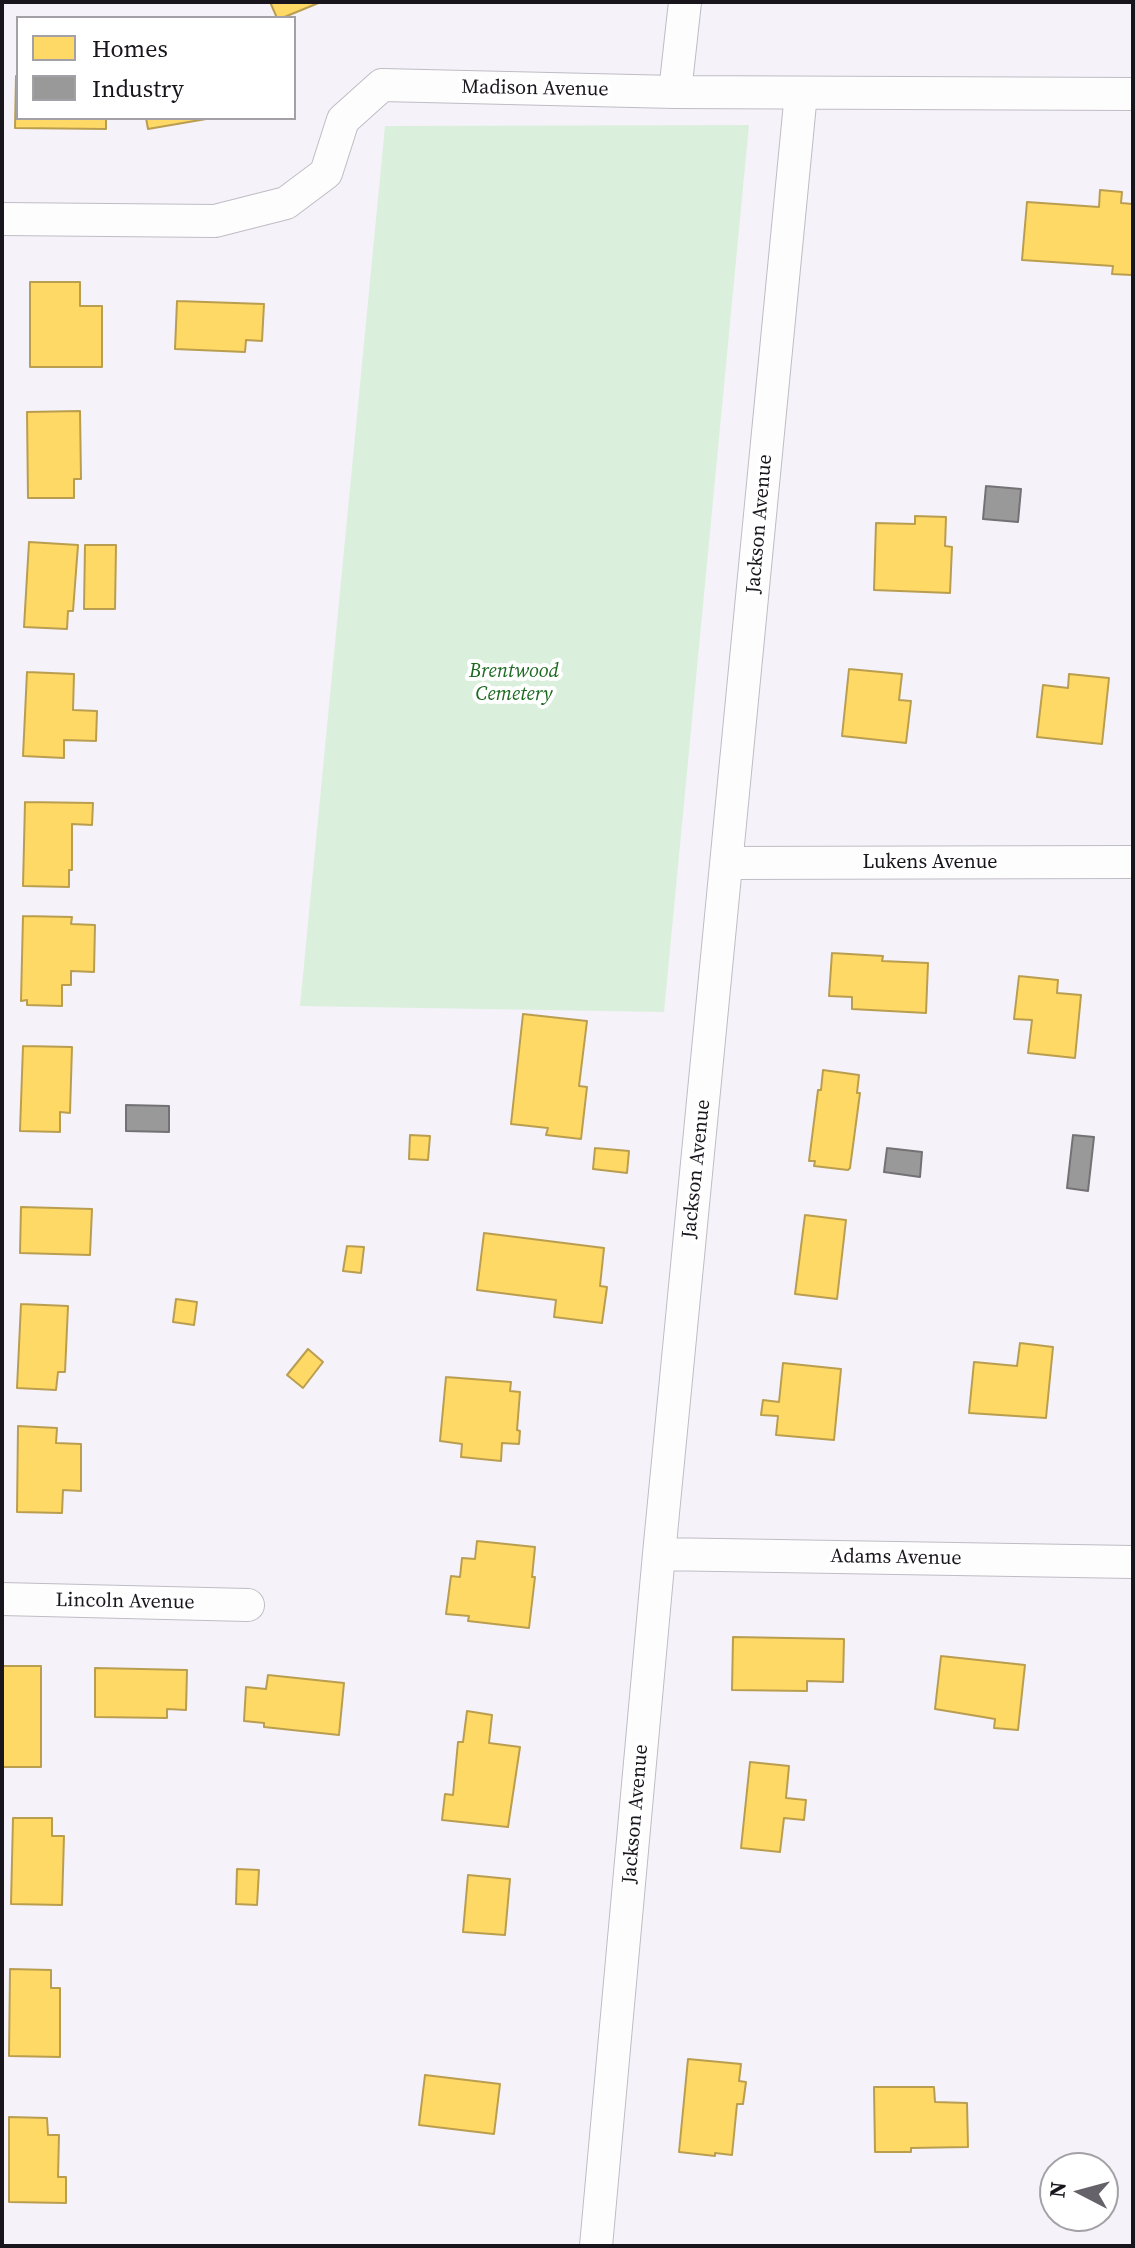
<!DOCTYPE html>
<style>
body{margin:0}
#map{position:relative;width:1135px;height:2248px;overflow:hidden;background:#f5f2fa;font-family:"Source Serif 4",serif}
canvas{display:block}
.frame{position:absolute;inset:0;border:4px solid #19151d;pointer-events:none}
.legend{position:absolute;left:16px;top:16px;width:280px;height:104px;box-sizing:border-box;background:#fff;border:2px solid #a3a1a5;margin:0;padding:10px 14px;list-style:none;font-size:24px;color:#19151d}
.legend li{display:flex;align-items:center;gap:16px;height:40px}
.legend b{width:40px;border:2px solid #a3a1a5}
.north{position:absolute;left:1039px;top:2152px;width:80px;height:80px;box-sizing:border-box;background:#fff;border:2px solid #a3a1a5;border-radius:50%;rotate:276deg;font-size:22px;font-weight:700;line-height:32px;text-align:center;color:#19151d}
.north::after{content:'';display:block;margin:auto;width:28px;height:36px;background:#66626a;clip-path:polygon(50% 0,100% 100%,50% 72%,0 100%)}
</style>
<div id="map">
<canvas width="1135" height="2248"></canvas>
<div class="frame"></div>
<ul class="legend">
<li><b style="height:22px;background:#ffd966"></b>Homes</li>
<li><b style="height:22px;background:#999"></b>Industry</li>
</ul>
<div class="north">N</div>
</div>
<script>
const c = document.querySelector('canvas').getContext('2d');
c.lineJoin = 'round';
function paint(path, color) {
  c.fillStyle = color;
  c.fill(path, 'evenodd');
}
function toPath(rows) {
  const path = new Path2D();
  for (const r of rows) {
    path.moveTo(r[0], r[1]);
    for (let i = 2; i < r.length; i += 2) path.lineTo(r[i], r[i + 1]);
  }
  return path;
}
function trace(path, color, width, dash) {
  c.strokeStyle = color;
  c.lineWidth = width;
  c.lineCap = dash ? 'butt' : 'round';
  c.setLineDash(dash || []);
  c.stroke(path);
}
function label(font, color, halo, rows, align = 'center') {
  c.font = font + ' "Source Serif 4",serif';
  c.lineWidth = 8;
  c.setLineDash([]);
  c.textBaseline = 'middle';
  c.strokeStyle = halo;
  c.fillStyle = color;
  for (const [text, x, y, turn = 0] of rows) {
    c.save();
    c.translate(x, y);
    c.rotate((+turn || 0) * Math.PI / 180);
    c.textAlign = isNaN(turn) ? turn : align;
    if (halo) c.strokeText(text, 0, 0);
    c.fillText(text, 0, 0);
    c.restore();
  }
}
const green = toPath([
 [749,125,664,1012,300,1006,385,126]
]);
const homes = toPath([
 [270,2,321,2,282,18,277,18,270,2],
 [16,76,18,76,18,118,106,118,106,129,15,128,16,76],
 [146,118,212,118,148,129,146,118],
 [1100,190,1122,192,1121,203,1133,204,1132,275,1112,274,1113,266,1022,260,1027,202,1099,207,1100,190],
 [30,282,80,282,80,306,102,306,102,367,30,367,30,282],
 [177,301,264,304,262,341,246,340,245,352,175,349,177,301],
 [80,411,81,479,74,479,74,498,28,498,27,412,80,411],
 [915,516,946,517,945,546,952,547,950,593,874,590,876,523,915,524,915,516],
 [29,542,78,545,73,611,68,611,67,629,24,627,29,542],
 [85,545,116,545,115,609,84,609,85,545],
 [849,669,902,674,899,700,911,701,906,743,842,736,849,669],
 [27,672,74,674,73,710,97,711,96,741,64,740,64,758,23,756,27,672],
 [1069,674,1109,678,1102,744,1037,737,1043,685,1068,688,1069,674],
 [25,802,93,803,92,825,72,824,72,870,69,870,69,887,23,886,25,802],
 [23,916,72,917,71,924,95,925,94,972,71,971,71,985,62,985,62,1006,27,1005,27,1000,21,1001,23,916],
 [832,953,883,956,882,961,928,963,926,1013,852,1009,852,997,829,996,832,953],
 [1019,976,1058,980,1057,993,1081,995,1075,1058,1028,1053,1032,1020,1014,1019,1019,976],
 [523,1014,587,1021,579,1086,587,1087,581,1139,546,1135,548,1128,511,1124,523,1014],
 [23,1046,72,1047,70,1113,60,1112,60,1132,20,1131,23,1046],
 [823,1070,859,1075,857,1093,860,1093,850,1168,848,1170,814,1166,815,1161,809,1161,818,1090,821,1090,823,1070],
 [410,1135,430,1136,428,1160,409,1159,410,1135],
 [595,1148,629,1151,627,1173,593,1169,595,1148],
 [21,1207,92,1209,90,1255,20,1253,21,1207],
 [805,1215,846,1220,837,1299,795,1294,805,1215],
 [484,1233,604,1248,600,1286,607,1287,602,1323,554,1317,556,1300,477,1290,484,1233],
 [347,1246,364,1247,361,1273,343,1271,347,1246],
 [176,1299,197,1302,194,1325,173,1322,176,1299],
 [21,1304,68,1306,65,1372,58,1372,56,1390,17,1388,21,1304],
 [1020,1343,1053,1347,1046,1418,969,1413,974,1362,1017,1366,1020,1343],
 [308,1349,323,1362,303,1388,287,1375,308,1349],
 [783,1363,841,1369,834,1440,776,1435,778,1416,761,1415,763,1400,779,1402,783,1363],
 [446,1377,511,1382,510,1391,520,1392,517,1430,520,1431,519,1444,502,1443,501,1461,461,1457,462,1444,440,1441,446,1377],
 [18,1426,57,1428,56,1443,81,1444,81,1491,63,1490,62,1513,17,1512,18,1426],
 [477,1541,535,1547,532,1577,535,1577,529,1628,468,1621,469,1616,446,1614,451,1576,460,1577,462,1558,475,1559,477,1541],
 [733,1637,844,1639,843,1682,807,1681,807,1691,732,1690,733,1637],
 [941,1656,1025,1665,1018,1730,994,1728,995,1719,935,1709,941,1656],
 [2,1666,41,1666,41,1767,2,1767,2,1666],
 [95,1668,187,1670,186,1710,167,1709,167,1718,95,1717,95,1668],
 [268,1675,344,1683,339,1735,264,1727,264,1723,244,1721,246,1687,266,1689,268,1675],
 [467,1711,492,1715,489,1743,520,1747,508,1827,442,1820,445,1794,453,1795,458,1742,463,1742,467,1711],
 [750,1762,789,1766,786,1798,806,1800,804,1820,784,1818,780,1852,741,1848,750,1762],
 [13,1818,52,1818,52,1836,64,1836,62,1905,11,1904,13,1818],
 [237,1869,259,1870,257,1905,236,1904,237,1869],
 [468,1875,510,1879,505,1935,463,1932,468,1875],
 [10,1969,51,1970,51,1988,60,1988,60,2057,9,2056,10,1969],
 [688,2059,741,2064,739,2081,746,2082,743,2104,737,2104,732,2155,715,2153,715,2156,679,2152,688,2059],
 [425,2075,500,2084,494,2134,419,2125,425,2075],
 [874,2087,934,2087,935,2102,967,2103,968,2147,911,2148,911,2152,875,2152,874,2087],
 [9,2117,47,2118,48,2135,59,2135,58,2177,66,2177,66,2203,9,2202,9,2117]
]);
const industry = toPath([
 [986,486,1021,489,1018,522,983,519,986,486],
 [126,1105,169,1106,169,1132,126,1131,126,1105],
 [1073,1135,1094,1137,1088,1191,1067,1188,1073,1135],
 [887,1148,922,1152,920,1177,884,1172,887,1148]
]);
const street = toPath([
 [675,92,685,2],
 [2,219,215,221,286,203,326,173,343,120,382,85,675,92,1133,94],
 [728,863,1133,862],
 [659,1554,1133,1562],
 [2,1599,248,1605],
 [596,2246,659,1554,801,93]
]);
const streetNames = [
 ["Madison Avenue",535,89,1],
 ["Jackson Avenue",760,524,-85],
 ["Lukens Avenue",930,863],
 ["Jackson Avenue",697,1169,-84],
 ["Adams Avenue",896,1558,1],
 ["Lincoln Avenue",125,1602,1],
 ["Jackson Avenue",636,1814,-85]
];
const parkNames = [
 ["Brentwood",514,672],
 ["Cemetery",514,695]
];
paint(green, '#dbf0dc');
paint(homes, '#ffd966');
trace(homes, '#ba9e50', 2);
paint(industry, '#999');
trace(industry, '#737174', 2);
trace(street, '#bfbcc4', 34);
trace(street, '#fefdfe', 32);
label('20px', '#19151d', '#fff', streetNames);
label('italic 20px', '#1d6921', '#fff', parkNames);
</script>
